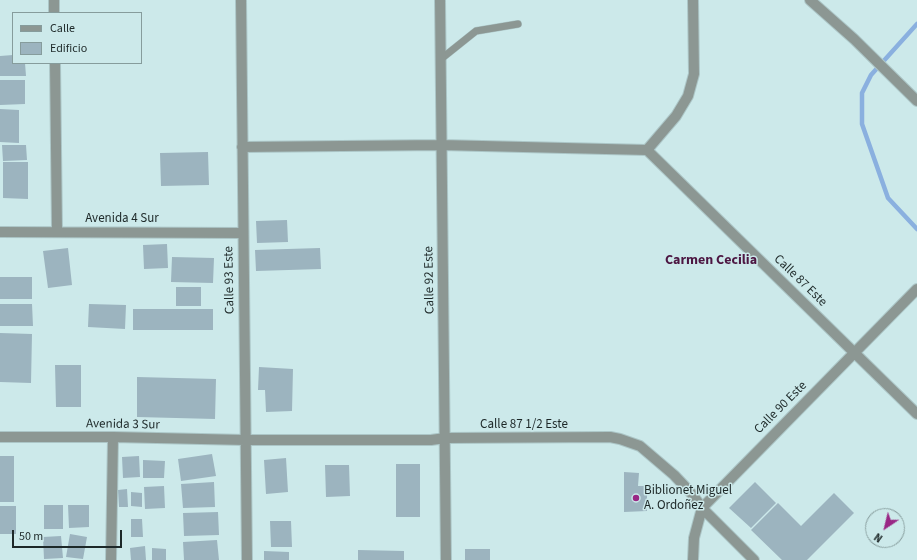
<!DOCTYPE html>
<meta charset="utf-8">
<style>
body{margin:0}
#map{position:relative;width:917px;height:560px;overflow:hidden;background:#cce9ea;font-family:"Source Sans 3",sans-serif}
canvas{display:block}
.legend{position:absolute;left:12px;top:12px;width:130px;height:52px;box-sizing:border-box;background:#cce9ea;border:1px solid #869c9c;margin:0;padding:5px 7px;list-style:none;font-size:12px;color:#1d2828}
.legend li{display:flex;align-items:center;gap:8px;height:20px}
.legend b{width:20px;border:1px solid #869c9c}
.north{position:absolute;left:865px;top:508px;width:40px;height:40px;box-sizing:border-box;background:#cce9ea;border:1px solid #869c9c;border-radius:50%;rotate:215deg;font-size:11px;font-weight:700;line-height:16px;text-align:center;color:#1d2828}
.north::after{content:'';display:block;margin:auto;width:14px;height:18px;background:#992785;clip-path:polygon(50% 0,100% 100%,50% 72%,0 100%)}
.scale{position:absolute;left:12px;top:530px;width:110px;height:18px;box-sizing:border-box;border:2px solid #1d2828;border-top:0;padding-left:5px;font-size:12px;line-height:14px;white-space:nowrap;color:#1d2828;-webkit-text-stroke:3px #cce9ea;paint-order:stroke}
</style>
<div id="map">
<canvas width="917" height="560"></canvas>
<ul class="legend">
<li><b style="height:5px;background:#8c9793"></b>Calle</li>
<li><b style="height:11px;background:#9cb4bf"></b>Edificio</li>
</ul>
<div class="north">N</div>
<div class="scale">50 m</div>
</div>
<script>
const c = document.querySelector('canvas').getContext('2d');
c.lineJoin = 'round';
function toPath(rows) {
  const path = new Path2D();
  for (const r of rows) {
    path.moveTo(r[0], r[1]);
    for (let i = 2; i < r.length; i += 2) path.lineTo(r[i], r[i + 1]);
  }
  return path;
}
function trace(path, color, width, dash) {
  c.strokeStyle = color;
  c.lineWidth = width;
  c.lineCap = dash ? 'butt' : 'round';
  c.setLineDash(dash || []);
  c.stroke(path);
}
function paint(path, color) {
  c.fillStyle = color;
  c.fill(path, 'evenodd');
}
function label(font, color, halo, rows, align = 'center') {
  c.font = font + ' "Source Sans 3",sans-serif';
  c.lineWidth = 3;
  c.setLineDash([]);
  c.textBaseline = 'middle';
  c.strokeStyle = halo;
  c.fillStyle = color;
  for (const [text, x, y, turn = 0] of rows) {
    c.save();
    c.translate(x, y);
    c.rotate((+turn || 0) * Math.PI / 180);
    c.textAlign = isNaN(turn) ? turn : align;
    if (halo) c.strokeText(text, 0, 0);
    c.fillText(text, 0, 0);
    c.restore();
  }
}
const stream = toPath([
 [917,24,871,75,862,93,862,124,888,198,917,229]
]);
const building = toPath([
 [13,55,13,63,25,63,26,76,0,76,0,56],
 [0,80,25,80,25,104,0,105],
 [0,109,19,110,19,143,0,142],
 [2,145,26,145,27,160,3,161],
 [208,152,209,185,161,186,160,153],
 [3,162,28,162,28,199,3,198],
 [287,220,288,242,257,243,256,221],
 [167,244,168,268,144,269,143,245],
 [68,248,72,285,48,288,43,251],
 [320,248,321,269,256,271,255,250],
 [172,257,214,258,213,283,171,282],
 [0,277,32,277,32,299,0,299],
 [176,287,201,287,201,306,176,306],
 [0,304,32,304,33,326,0,326],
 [89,304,126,305,125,329,88,327],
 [133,309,213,309,213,330,133,330],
 [0,333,32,334,31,383,0,382],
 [55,365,81,365,81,407,56,407],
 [259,367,293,369,292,411,266,412,265,390,258,390],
 [137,377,216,379,215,419,137,417],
 [212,454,216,476,181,481,178,459],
 [0,456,14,456,14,502,0,502],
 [139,456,140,477,123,478,122,457],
 [286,458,288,492,266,494,264,460],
 [143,460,165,461,164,478,143,478],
 [396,464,420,464,420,517,396,517],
 [325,465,349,465,350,496,326,497],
 [624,472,639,473,638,486,647,486,647,511,624,512],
 [214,482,215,507,183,508,181,484],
 [755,482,776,503,751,528,729,508],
 [164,486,165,508,145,509,144,487],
 [127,489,128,507,119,507,118,490],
 [131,492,142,493,142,507,131,506],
 [834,493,854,513,807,560,782,560,751,530,778,503,801,526],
 [44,505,63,505,63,529,44,529],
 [68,505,89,505,89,527,69,528],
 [0,506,16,506,16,534,0,534],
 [218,512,219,535,184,536,183,513],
 [131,519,142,519,143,537,131,537],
 [270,521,291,521,292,547,271,547],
 [70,534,87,537,83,559,66,557],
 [61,536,63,558,44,559,43,537],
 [217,540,219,560,184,560,183,542],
 [145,546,146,560,131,560,130,548],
 [152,548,166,549,166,560,152,560],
 [465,549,490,549,490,560,465,560],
 [358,550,404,551,404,560,358,560],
 [264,551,289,552,289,560,264,560]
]);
const service = toPath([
 [441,59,476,31,518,24]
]);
const minor = toPath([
 [54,0,54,13],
 [241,0,247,560],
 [440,0,446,560],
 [810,0,854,39,917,101],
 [55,63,57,231],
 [242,147,441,145,647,150],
 [647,150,917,414],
 [647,150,676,116,688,96,694,74,693,0],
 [0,232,243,233],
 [0,437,113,437,245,440,431,440,445,438,610,437,620,439,640,446,674,475,692,494,702,508,754,560],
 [111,560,113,437],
 [693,560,694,538,702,508,917,289]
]);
const markers = [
 [636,498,4,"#992785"]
];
const streetNames = [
 ["Avenida 4 Sur",122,219],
 ["Calle 93 Este",230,280,-91],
 ["Calle 92 Este",430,280,-91],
 ["Calle 87 Este",800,281,44],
 ["Calle 90 Este",781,408,-45],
 ["Avenida 3 Sur",123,425,1],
 ["Calle 87 1/2 Este",524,425]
];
const poiNames = [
 ["Biblionet Miguel",644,491],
 ["A. Ordoñez",644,506]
];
const neighbourhoodNames = [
 ["Carmen Cecilia",711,261]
];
trace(stream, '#8ab0df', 4.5);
paint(building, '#9cb4bf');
trace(service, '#acc6c7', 8);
trace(minor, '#acc6c7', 12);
trace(service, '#8c9793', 7);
trace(minor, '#8c9793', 10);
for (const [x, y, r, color] of markers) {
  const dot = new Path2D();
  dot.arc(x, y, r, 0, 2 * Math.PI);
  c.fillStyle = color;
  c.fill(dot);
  trace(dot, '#cce9ea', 1.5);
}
label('13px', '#1d2828', '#cce9ea', streetNames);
label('13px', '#1d2828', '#cce9ea', poiNames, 'left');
label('bold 14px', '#4c1642', '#cce9ea', neighbourhoodNames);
</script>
